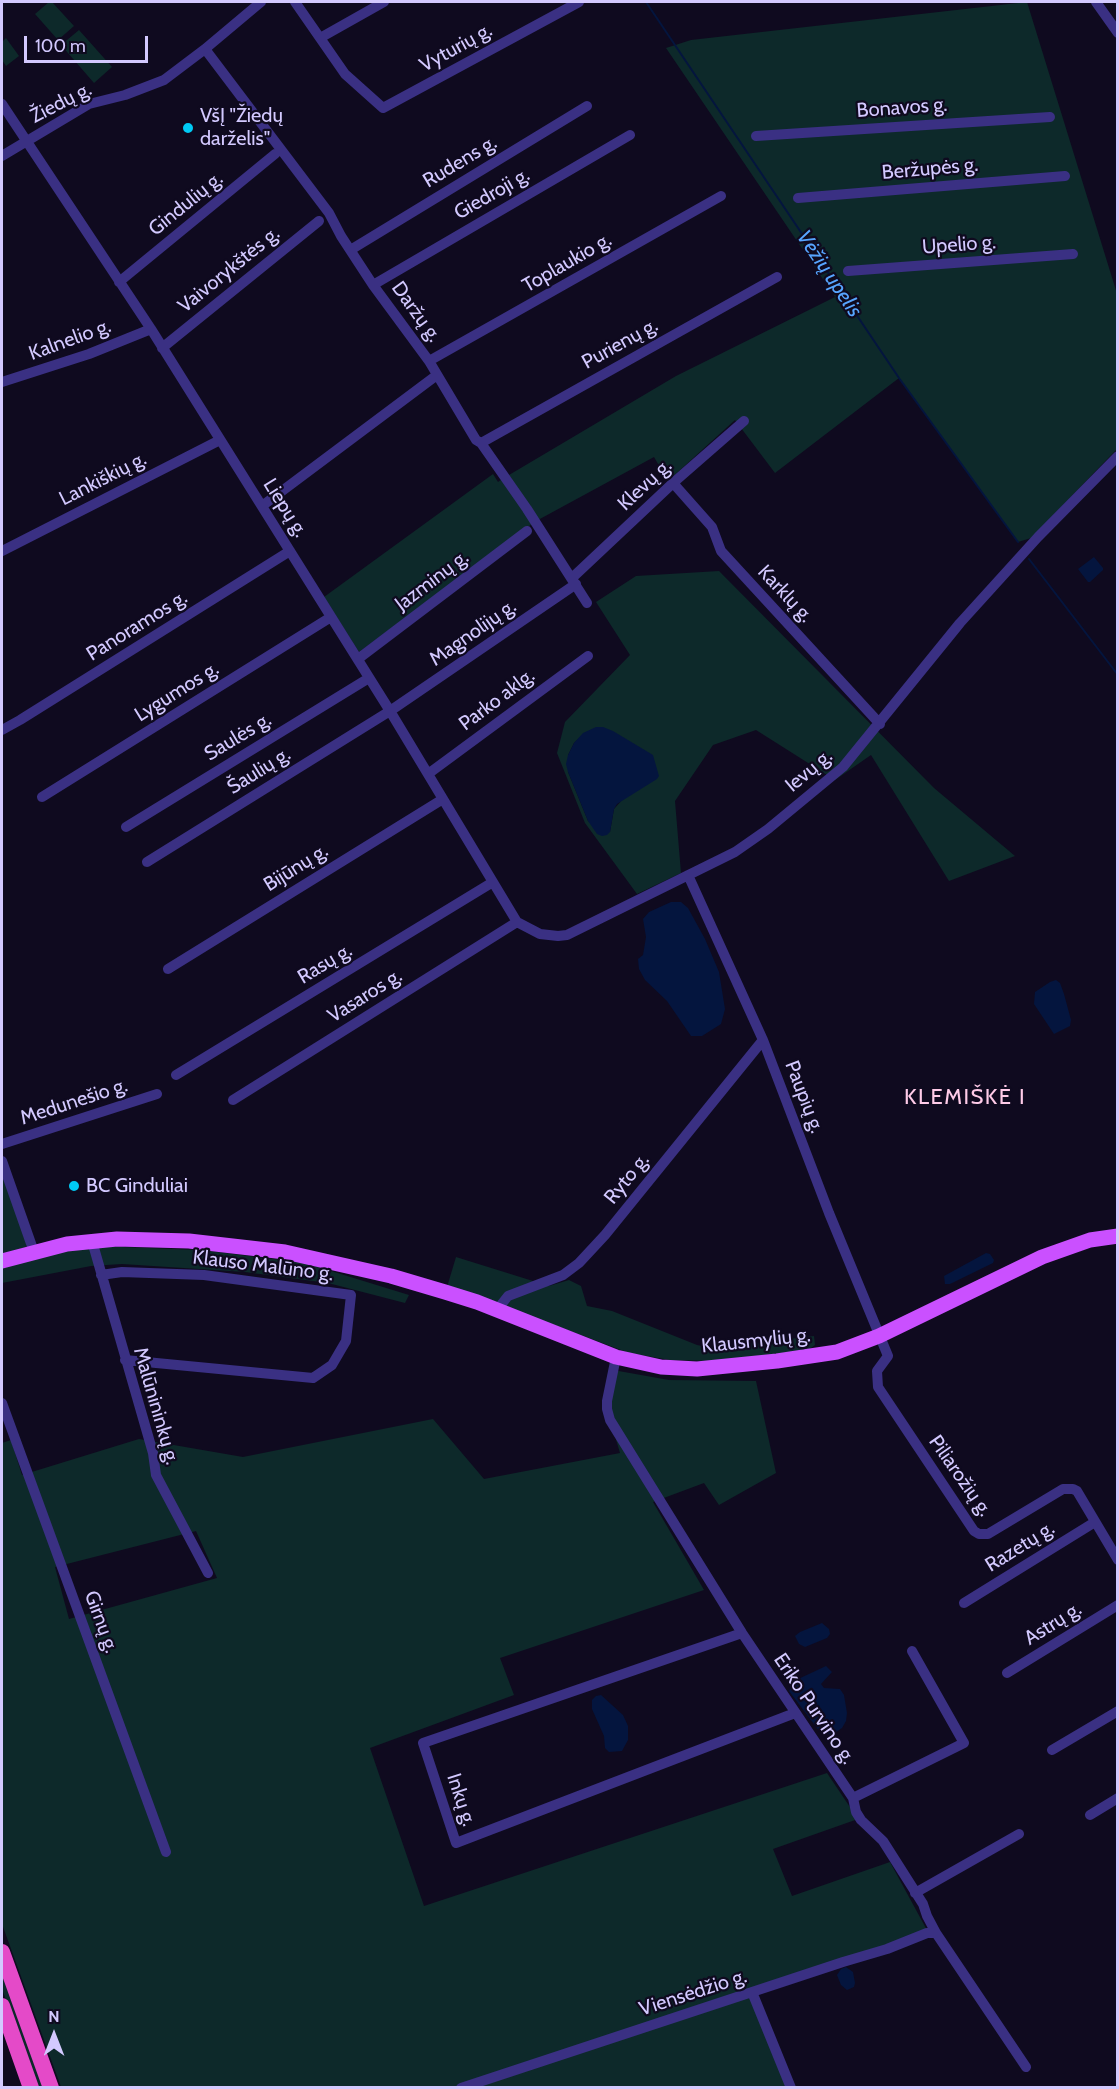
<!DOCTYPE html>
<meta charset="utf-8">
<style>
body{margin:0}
#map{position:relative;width:1119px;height:2089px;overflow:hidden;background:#0f0a1f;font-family:Cabin,sans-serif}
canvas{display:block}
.frame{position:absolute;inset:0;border:3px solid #d3c9ff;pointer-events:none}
.north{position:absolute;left:24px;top:2005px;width:60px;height:60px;-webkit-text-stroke:4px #0f0a1f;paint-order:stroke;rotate:0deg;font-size:16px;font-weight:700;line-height:24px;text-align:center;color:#d3c9ff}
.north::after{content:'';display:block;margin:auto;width:21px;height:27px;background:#d3c9ff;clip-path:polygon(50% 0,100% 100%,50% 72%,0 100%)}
.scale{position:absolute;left:24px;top:36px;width:124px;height:27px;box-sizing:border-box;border:3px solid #d3c9ff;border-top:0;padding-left:8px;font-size:18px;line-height:21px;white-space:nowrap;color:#d3c9ff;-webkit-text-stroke:4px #0f0a1f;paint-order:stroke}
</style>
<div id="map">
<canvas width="1119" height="2089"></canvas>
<div class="frame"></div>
<div class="north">N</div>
<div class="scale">100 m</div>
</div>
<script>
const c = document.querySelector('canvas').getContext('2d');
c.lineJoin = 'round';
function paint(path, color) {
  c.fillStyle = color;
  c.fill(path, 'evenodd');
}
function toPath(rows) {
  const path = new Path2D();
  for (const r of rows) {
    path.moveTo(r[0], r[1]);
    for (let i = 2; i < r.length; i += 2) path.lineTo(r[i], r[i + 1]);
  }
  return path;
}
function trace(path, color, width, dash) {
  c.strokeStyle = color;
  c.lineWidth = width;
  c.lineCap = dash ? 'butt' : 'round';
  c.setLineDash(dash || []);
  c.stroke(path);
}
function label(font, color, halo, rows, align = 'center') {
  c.font = font + ' Cabin,sans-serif';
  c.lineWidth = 4.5;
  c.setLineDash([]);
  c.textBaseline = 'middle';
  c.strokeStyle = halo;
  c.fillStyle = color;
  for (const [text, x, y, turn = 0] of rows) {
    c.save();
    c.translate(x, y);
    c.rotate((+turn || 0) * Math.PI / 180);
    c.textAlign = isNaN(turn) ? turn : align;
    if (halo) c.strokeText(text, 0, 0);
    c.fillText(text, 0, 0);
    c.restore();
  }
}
const green = toPath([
 [49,2,52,2,74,26,58,40,35,14],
 [1027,2,1118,297,1117,449,1031,538,1018,542,899,378,775,473,735,420,668,481,654,457,538,520,509,475,676,376,835,297,666,48,691,40],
 [79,30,112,67,94,83,61,45],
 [6,38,19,56,6,66,2,60,2,42],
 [493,474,498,482,502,479,532,524,359,652,324,597],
 [719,571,934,788,1015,856,949,881,871,755,835,780,756,730,713,745,675,801,681,873,637,894,585,823,557,753,565,722,630,655,596,602,636,576],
 [584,733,623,799,614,809,610,832,588,821,568,772,568,755,574,743],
 [2,1168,26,1238,26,1247,2,1256],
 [96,1246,201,1250,305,1263,409,1295,405,1303,328,1283,245,1272,122,1264,91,1266,2,1283,2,1267,54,1252],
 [456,1257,549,1286,569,1280,581,1286,587,1306,612,1311,697,1345,712,1348,814,1336,815,1345,808,1350,714,1361,670,1360,629,1353,482,1298,447,1287],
 [613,1370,669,1380,756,1381,776,1473,719,1505,704,1483,653,1502,704,1590,500,1658,514,1695,370,1748,424,1906,827,1773,858,1819,773,1849,792,1896,890,1862,928,1932,748,1991,788,2087,61,2087,2,1924,2,1443,11,1440,22,1475,139,1439,243,1457,433,1419,484,1479,620,1453,607,1409],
 [196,1531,217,1578,69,1619,55,1567],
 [2,1973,43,2087,38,2087,2,1989]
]);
const water = toPath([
 [1094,557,1103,568,1103,570,1090,582,1088,582,1078,569],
 [596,727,603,727,613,731,653,755,659,776,657,779,617,804,614,809,610,832,607,835,602,836,597,834,588,821,568,772,566,764,568,755,574,743,583,733],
 [671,902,681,902,688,908,705,939,719,972,725,1009,721,1024,702,1036,691,1036,667,1001,645,980,639,969,638,959,643,955,646,937,643,919,649,912],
 [1056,980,1060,983,1064,994,1071,1020,1070,1026,1054,1034,1034,1004,1035,992,1050,982],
 [986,1253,990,1254,994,1260,993,1263,950,1284,945,1284,944,1276],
 [822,1623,829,1629,830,1634,827,1638,805,1647,799,1644,795,1636,800,1632],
 [826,1666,832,1672,821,1684,824,1688,840,1689,844,1695,847,1713,846,1721,842,1728,832,1735,820,1732,789,1691,794,1681],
 [601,1695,623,1715,628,1726,628,1740,622,1751,609,1752,605,1748,604,1736,592,1709,592,1700,596,1696],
 [846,1967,853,1972,855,1983,854,1987,847,1990,841,1985,837,1975,841,1969]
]);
const stream = toPath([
 [646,2,899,378,1018,542],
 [1029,559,1118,675]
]);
const minor = toPath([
 [295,2,345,74,383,108,579,2],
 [1096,2,1118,33],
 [320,38,384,2],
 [205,49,329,213,341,236,373,285,429,361,476,440,481,443,527,509,587,603],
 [2,104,151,329,390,711,517,922,540,934,558,936,567,935,735,852,768,829,843,767,960,623,1038,537,1118,456],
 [756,136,1050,117],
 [2,156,89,104,125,95,164,80,205,49,261,2],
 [798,198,1065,176],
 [352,249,587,106],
 [848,271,1073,254],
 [119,282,275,154],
 [373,285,630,135],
 [162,348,319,221],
 [429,361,721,196],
 [2,382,89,354,151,329],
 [481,443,777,277],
 [673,483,712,527,721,551,880,724],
 [262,506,437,375],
 [2,551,220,440],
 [572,578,673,483,744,421],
 [358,659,527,531],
 [2,730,20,720,290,551],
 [428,774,588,656],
 [42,797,331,617],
 [126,827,369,678],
 [147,862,390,711,576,584],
 [688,875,763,1040,829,1213,888,1356,877,1371,878,1387,974,1531,979,1534,988,1534,1063,1489,1073,1489,1077,1491,1118,1560],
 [168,969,443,799],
 [176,1075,493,882],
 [233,1100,517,922],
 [2,1144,157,1094],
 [2,1161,34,1252],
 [92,1241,153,1453,156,1475,208,1573],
 [101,1275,122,1272,204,1275,351,1295,346,1341,332,1365,313,1378,125,1360],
 [497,1310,508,1296,563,1275,579,1263,605,1235,763,1040],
 [616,1357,607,1401,607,1409,610,1420,742,1633,853,1798,856,1812,861,1820,883,1841,923,1904,927,1916,936,1933,1026,2067],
 [2,1403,166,1852],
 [964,1603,1095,1522],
 [742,1633,423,1743,456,1843,795,1713],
 [1007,1673,1118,1605],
 [1052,1750,1118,1711],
 [853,1798,964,1743,912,1651],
 [1090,1815,1118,1798],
 [915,1893,1019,1834],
 [752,1992,791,2088],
 [461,2088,843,1962,887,1949,927,1933,936,1933]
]);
const primary = toPath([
 [2,1261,67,1244,117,1239,189,1241,285,1252,391,1276,445,1292,477,1302,616,1357,661,1367,697,1369,777,1361,837,1352,879,1336,1042,1257,1090,1240,1118,1236]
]);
const trunk = toPath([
 [2,1952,51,2088],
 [2,2006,31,2088]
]);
const markers = [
 [188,128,6,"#00caf4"],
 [74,1186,6,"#00caf4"]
];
const streetNames = [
 ["Vyturių g.",456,48,-29],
 ["Žiedų g.",61,103,-27],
 ["Bonavos g.",902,108,-4],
 ["Rudens g.",460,162,-31],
 ["Beržupės g.",930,169,-5],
 ["Giedroji g.",492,194,-30],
 ["Gindulių g.",186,204,-39],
 ["Upelio g.",959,245,-4],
 ["Toplaukio g.",567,263,-30],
 ["Vaivorykštės g.",229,270,-39],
 ["Daržų g.",416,312,54],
 ["Kalnelio g.",70,340,-20],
 ["Purienų g.",620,344,-29],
 ["Lankiškių g.",103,479,-27],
 ["Klevų g.",645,485,-43],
 ["Liepų g.",285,508,58],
 ["Jazminų g.",432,581,-37],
 ["Karklų g.",785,594,47],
 ["Panoramos g.",137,626,-32],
 ["Magnolijų g.",473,633,-35],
 ["Lygumos g.",177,692,-32],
 ["Parko aklg.",497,700,-37],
 ["Saulės g.",238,737,-31],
 ["Šaulių g.",259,771,-32],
 ["Ievų g.",809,771,-40],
 ["Bijūnų g.",296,868,-32],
 ["Rasų g.",325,964,-31],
 ["Vasaros g.",365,996,-32],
 ["Paupių g.",804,1097,69],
 ["Medunešio g.",74,1102,-18],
 ["Ryto g.",627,1179,-51],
 ["Klauso Malūno g.",263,1266,7],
 ["Klausmylių g.",756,1341,-6],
 ["Malūnininkų g.",156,1406,74],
 ["Piliarožių g.",960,1476,55],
 ["Razetų g.",1020,1547,-32],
 ["Girnų g.",101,1622,70],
 ["Astrų g.",1053,1624,-32],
 ["Eriko Purvino g.",814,1709,56],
 ["Inkų g.",461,1800,72],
 ["Viensėdžio g.",693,1993,-18]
];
const poiNames = [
 ["VšĮ \"Žiedų",200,116],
 ["darželis\"",200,139],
 ["BC Ginduliai",86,1186]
];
const waterNames = [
 ["Vėžių upelis",829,274,56]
];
const quarterNames = [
 ["KLEMIŠKĖ I",965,1098]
];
paint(green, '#0d292a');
paint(water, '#04153e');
trace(stream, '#04153e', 2);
trace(minor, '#3a3083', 10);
trace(primary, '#ca50ff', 15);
trace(trunk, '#e44ac8', 16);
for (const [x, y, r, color] of markers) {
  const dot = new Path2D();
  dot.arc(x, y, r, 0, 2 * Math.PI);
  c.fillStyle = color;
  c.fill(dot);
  trace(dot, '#0f0a1f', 2);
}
label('20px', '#d3c9ff', '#0f0a1f', streetNames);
label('20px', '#d3c9ff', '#0f0a1f', poiNames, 'left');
label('italic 21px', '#57a5ff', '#0f0a1f', waterNames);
c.letterSpacing = '1.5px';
label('22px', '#ffcbe8', '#0f0a1f', quarterNames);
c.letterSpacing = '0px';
</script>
